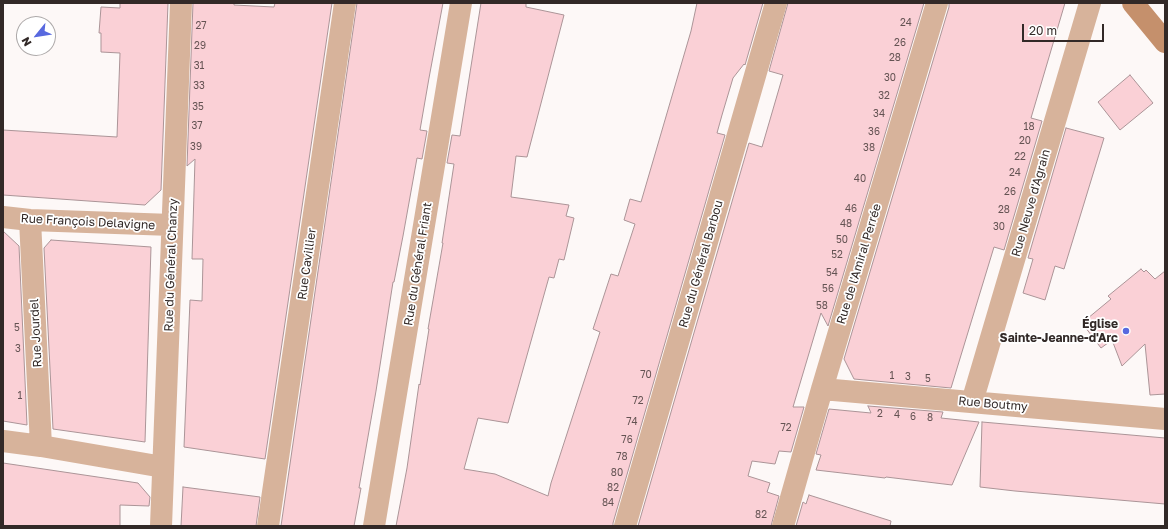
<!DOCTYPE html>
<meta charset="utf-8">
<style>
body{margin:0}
#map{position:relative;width:1168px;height:529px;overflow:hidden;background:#fdf8f7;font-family:"Golos Text",sans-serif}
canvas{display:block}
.frame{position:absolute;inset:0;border:4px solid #322927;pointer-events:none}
.north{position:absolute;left:16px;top:16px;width:40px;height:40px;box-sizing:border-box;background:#fff;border:1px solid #ada9a9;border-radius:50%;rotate:240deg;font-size:11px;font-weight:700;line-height:16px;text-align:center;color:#322927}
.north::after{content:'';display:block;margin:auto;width:14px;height:18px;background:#5869df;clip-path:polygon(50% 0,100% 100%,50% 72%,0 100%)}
.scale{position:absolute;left:1022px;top:24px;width:82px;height:18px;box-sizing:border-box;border:2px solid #322927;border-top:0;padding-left:5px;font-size:12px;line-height:14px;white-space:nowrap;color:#322927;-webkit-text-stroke:3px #fff;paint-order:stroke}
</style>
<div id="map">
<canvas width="1168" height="529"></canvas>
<div class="frame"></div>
<div class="north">N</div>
<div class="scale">20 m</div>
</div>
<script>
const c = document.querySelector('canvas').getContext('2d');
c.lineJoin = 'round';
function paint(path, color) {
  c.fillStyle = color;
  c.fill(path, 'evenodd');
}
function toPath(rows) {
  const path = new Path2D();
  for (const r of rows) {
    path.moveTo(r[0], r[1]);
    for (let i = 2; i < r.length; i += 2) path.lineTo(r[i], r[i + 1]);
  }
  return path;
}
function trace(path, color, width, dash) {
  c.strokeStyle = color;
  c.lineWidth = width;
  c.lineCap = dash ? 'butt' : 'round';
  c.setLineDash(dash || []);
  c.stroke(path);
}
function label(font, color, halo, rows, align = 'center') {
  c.font = font + ' "Golos Text",sans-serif';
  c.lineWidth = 3.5;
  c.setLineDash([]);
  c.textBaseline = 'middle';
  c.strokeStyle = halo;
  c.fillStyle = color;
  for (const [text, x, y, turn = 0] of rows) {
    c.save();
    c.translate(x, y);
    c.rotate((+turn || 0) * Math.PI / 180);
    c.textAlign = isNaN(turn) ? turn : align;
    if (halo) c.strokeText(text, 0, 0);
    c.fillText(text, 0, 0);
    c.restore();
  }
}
const building = toPath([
 [120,3,168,3,161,190,145,205,3,195,3,130,117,137,120,53,101,52,101,33,99,33,101,7,120,8,120,3],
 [193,3,234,3,234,5,274,7,275,3,332,3,265,459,184,447,190,300,202,301,203,259,192,259,195,159,187,166,193,3],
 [357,3,443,3,429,78,420,130,427,131,422,159,417,158,403,236,394,282,393,282,376,391,359,488,361,488,354,526,281,526,357,3],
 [481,3,526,3,526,7,564,15,527,157,516,156,511,197,569,205,566,216,574,218,564,260,559,259,554,278,549,277,508,423,478,418,464,469,495,474,548,496,551,483,600,332,593,329,611,274,618,276,635,224,624,220,630,199,641,202,691,31,697,3,763,3,745,65,744,64,733,78,722,115,717,133,725,135,613,523,613,526,396,526,407,468,419,384,420,385,429,329,428,329,443,243,442,243,454,164,447,163,452,135,460,136,481,3],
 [788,3,924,3,828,326,821,313,793,407,804,407,791,452,779,451,775,464,752,461,748,476,770,483,767,492,779,496,771,526,638,526,749,143,762,147,783,75,769,71,788,3],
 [949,3,1065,3,1031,118,1042,121,1004,250,994,247,951,388,854,379,844,359,949,7,949,3],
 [1130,75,1153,103,1120,130,1098,102,1130,75],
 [1066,128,1104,138,1064,269,1055,266,1045,300,1023,293,1033,259,1028,258,1066,128],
 [3,231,19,246,27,425,3,421,3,231],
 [51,240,151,247,145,442,53,429,44,248,51,240],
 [1141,269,1144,272,1146,270,1155,279,1165,271,1165,394,1150,395,1145,344,1122,366,1112,340,1101,348,1082,323,1111,299,1108,296,1141,269],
 [868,406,943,412,941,418,979,422,952,485,886,477,885,478,816,470,821,455,816,454,829,409,871,413,868,406],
 [982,422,1165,438,1165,504,1015,491,980,487,982,422],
 [3,463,138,483,150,497,149,506,120,505,120,526,3,526,3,463],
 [183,487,260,497,256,526,181,526,183,487],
 [809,495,891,521,890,526,796,526,803,502,806,504,809,495]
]);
const minor = toPath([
 [3,217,30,220,172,225],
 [30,220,41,446],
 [822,389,1165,419],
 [972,402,1090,3],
 [3,441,41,446,163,467],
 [161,526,181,3],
 [268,526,345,3],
 [374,526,461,3],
 [625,526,776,3],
 [783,526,822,389,937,3]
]);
const secondary = toPath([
 [1133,3,1165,42]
]);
const markers = [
 [1126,331,4,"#5869df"]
];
const numberNames = [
 ["24",906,23],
 ["27",201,26],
 ["26",900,43],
 ["29",200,46],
 ["28",895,58],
 ["31",199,66],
 ["30",890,78],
 ["33",199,86],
 ["32",884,96],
 ["35",198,107],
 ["34",879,114],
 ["37",197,126],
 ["18",1029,127],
 ["36",874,132],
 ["20",1025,141],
 ["39",196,147],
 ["38",869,148],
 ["22",1020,157],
 ["24",1015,173],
 ["40",860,179],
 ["26",1010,192],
 ["46",851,209],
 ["28",1004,210],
 ["48",846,224],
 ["30",999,227],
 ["50",842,240],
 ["52",837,255],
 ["54",832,273],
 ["56",828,289],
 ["58",822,306],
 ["5",17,328],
 ["3",18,349],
 ["70",646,375],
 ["1",892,376],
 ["3",908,377],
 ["5",928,379],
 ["1",20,396],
 ["72",638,401],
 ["2",880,414],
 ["4",897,415],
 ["6",913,417],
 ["8",930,418],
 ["74",632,422],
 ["72",786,428],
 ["76",627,440],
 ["78",622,457],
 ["80",617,473],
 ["82",613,488],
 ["84",608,503],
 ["82",761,515]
];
const streetNames = [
 ["Rue Neuve d'Agrain",1031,203,-74],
 ["Rue François Delavigne",88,222,3],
 ["Rue Cavillier",307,264,-82],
 ["Rue du Général Friant",418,264,-81],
 ["Rue du Général Barbou",701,264,-74],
 ["Rue de l'Amiral Perrée",859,264,-73],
 ["Rue du Général Chanzy",171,265,-88],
 ["Rue Jourdel",36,333,-93],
 ["Rue Boutmy",993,404,5]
];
const poiNames = [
 ["Église",1118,324],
 ["Sainte-Jeanne-d'Arc",1118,338]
];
paint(building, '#fad0d6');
trace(building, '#ab9497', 1);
trace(minor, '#d7b39b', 22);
trace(secondary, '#c5906c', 22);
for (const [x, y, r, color] of markers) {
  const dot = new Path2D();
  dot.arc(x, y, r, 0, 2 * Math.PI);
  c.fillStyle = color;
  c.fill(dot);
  trace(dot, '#fff', 1.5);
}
label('10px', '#645353', null, numberNames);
label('12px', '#322927', '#fff', streetNames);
label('bold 12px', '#322927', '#fff', poiNames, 'right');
</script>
